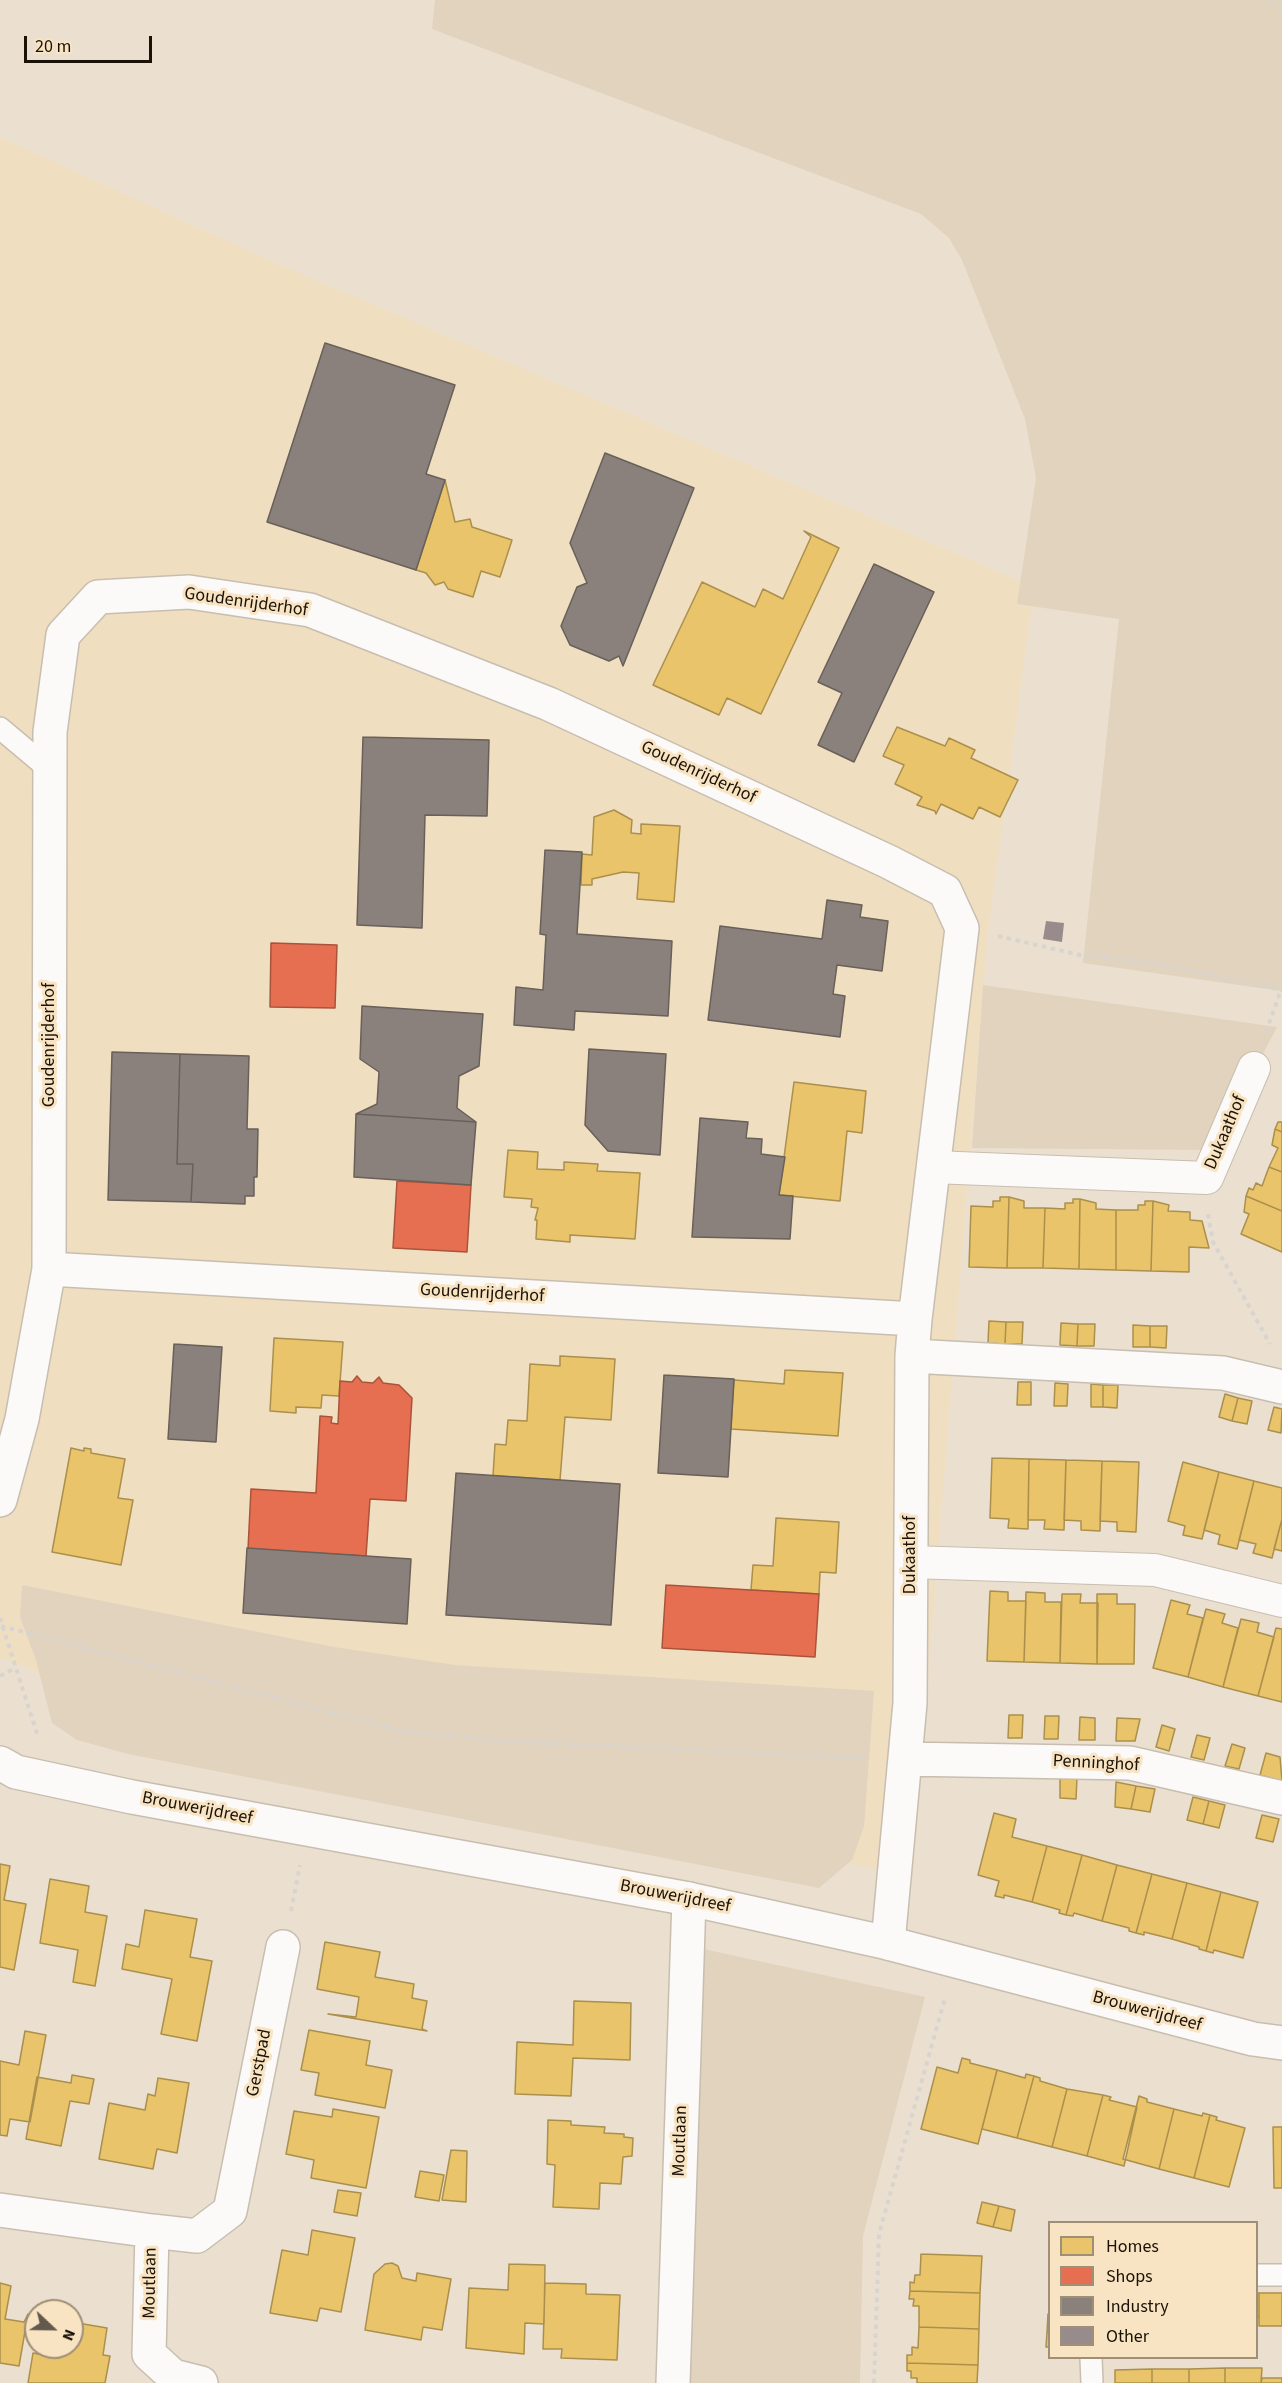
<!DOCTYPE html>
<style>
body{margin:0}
#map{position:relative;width:1282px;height:2383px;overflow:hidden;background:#ebe0cf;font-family:"Source Sans 3",sans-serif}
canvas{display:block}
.legend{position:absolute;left:1048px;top:2221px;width:210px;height:138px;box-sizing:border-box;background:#f8e3c2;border:2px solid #9f8f77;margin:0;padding:8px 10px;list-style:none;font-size:18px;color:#1a1207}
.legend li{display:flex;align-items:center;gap:12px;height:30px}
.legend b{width:30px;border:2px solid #9f8f77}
.north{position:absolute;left:24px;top:2299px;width:60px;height:60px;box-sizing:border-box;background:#f8e3c2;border:2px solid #9f8f77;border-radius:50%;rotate:112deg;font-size:16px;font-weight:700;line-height:24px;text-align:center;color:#1a1207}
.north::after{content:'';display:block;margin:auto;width:21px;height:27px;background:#635a4d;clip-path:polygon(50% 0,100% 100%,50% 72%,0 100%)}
.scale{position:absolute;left:24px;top:36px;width:128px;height:27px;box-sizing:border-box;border:3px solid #1a1207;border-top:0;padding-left:8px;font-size:18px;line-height:21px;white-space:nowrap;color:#1a1207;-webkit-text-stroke:4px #f8e3c2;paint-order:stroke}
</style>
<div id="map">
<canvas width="1282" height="2383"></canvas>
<ul class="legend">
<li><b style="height:16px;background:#e9c46a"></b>Homes</li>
<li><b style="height:16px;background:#e76f51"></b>Shops</li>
<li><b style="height:16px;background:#8a817c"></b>Industry</li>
<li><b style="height:16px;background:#978c8b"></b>Other</li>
</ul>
<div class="north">N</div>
<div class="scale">20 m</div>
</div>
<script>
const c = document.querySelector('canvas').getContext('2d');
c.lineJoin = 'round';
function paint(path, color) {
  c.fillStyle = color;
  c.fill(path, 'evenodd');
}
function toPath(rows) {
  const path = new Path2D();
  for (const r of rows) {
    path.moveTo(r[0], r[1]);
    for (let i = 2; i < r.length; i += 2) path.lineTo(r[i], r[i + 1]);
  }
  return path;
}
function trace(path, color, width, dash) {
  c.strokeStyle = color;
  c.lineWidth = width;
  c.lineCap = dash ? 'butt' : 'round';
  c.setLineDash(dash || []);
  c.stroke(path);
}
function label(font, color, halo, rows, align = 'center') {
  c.font = font + ' "Source Sans 3",sans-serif';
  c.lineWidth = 6;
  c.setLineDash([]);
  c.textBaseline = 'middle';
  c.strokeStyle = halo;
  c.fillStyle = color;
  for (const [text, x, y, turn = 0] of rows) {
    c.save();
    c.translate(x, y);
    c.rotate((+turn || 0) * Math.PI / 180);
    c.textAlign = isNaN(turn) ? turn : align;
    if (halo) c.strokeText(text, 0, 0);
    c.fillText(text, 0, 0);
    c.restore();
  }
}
const built = toPath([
 [0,137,271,261,1034,587,987,940,912,1877,133,1710,0,1657]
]);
const green = toPath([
 [435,0,1282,0,1282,991,1083,963,1119,619,1017,604,1036,478,1025,419,962,260,949,238,921,214,432,29],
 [983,985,1277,1027,1217,1142,1207,1150,972,1148],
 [22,1585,334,1647,455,1665,874,1691,864,1826,852,1860,819,1888,128,1754,77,1740,52,1723,36,1660,20,1617],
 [694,1947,925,1997,863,2236,860,2383,679,2383]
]);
const homes = toPath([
 [445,480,455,522,470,519,472,527,512,540,500,577,481,571,473,597,448,589,444,582,435,585,426,573,416,570,445,480],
 [804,531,839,548,761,714,727,698,719,715,653,685,702,582,755,607,763,589,783,599,811,537,804,531],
 [897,727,945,746,949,738,975,750,971,758,1018,780,1000,817,979,807,973,819,941,804,936,814,935,811,917,805,922,797,895,784,904,765,883,756,897,727],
 [614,810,632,820,631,833,641,834,641,824,680,826,674,902,637,899,639,873,623,872,592,879,592,885,581,885,582,854,592,855,594,817,614,810],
 [794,1082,866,1091,862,1133,847,1131,840,1201,779,1195,794,1082],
 [1278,1122,1282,1122,1282,1132,1275,1129,1278,1122],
 [1275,1129,1282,1132,1282,1172,1269,1167,1278,1148,1272,1145,1275,1129],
 [508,1150,538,1152,537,1169,564,1170,564,1162,598,1164,597,1171,640,1173,635,1239,570,1235,570,1242,536,1239,537,1220,535,1220,538,1208,531,1207,532,1199,504,1197,508,1150],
 [1269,1167,1282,1172,1282,1211,1246,1196,1249,1188,1253,1190,1256,1183,1262,1186,1269,1167],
 [1246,1196,1282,1211,1282,1252,1241,1234,1249,1214,1244,1212,1246,1196],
 [1000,1197,1009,1197,1007,1268,969,1267,971,1206,993,1207,993,1201,1000,1201,1000,1197],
 [1009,1197,1024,1201,1024,1208,1045,1208,1043,1268,1007,1268,1009,1197],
 [1073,1199,1080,1199,1079,1269,1043,1268,1045,1208,1065,1209,1065,1203,1073,1203,1073,1199],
 [1080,1199,1096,1203,1096,1209,1116,1210,1116,1270,1079,1269,1080,1199],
 [1145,1201,1153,1201,1151,1271,1116,1270,1116,1210,1138,1210,1138,1205,1145,1205,1145,1201],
 [1153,1201,1169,1205,1168,1211,1190,1212,1190,1220,1202,1221,1209,1248,1189,1247,1189,1272,1151,1271,1153,1201],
 [989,1321,1006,1322,1005,1344,988,1343,989,1321],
 [1006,1322,1023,1322,1022,1344,1005,1344,1006,1322],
 [1061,1323,1078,1324,1077,1346,1060,1345,1061,1323],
 [1078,1324,1095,1324,1094,1346,1077,1346,1078,1324],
 [1133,1325,1150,1326,1150,1347,1133,1347,1133,1325],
 [1150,1326,1167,1326,1166,1348,1150,1347,1150,1326],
 [274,1338,343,1342,339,1396,322,1395,321,1408,296,1407,296,1413,270,1411,274,1338],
 [560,1356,615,1359,611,1420,565,1417,560,1480,493,1476,495,1444,506,1445,508,1420,527,1421,530,1364,560,1366,560,1356],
 [785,1370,843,1373,838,1436,731,1429,734,1380,784,1384,785,1370],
 [1018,1382,1031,1382,1031,1405,1017,1405,1018,1382],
 [1055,1383,1068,1384,1067,1406,1054,1406,1055,1383],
 [1091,1384,1103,1385,1103,1407,1091,1407,1091,1384],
 [1103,1385,1118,1385,1117,1408,1103,1407,1103,1385],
 [1225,1394,1238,1398,1232,1421,1219,1417,1225,1394],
 [1238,1398,1252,1401,1247,1424,1232,1421,1238,1398],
 [1274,1407,1282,1409,1281,1433,1268,1430,1274,1407],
 [71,1448,84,1451,84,1448,91,1449,91,1453,125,1459,118,1498,133,1500,121,1565,52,1552,71,1448],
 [992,1458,1029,1459,1028,1529,1008,1528,1009,1519,990,1518,992,1458],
 [1029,1459,1066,1460,1064,1530,1044,1529,1045,1520,1028,1520,1029,1459],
 [1066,1460,1102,1461,1100,1531,1081,1530,1081,1521,1064,1520,1066,1460],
 [1102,1461,1139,1462,1136,1532,1117,1531,1117,1522,1100,1521,1102,1461],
 [1183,1462,1219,1472,1202,1539,1183,1535,1185,1526,1168,1521,1183,1462],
 [1219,1472,1254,1481,1237,1549,1218,1544,1220,1535,1204,1530,1219,1472],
 [1254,1481,1282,1488,1282,1519,1272,1558,1253,1553,1256,1544,1239,1540,1254,1481],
 [776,1518,839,1522,836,1573,820,1572,819,1594,751,1590,753,1565,773,1566,776,1518],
 [1282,1519,1282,1551,1274,1549,1282,1519],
 [990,1591,1008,1592,1008,1601,1026,1601,1024,1662,987,1661,990,1591],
 [1026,1592,1045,1593,1045,1602,1061,1602,1060,1663,1024,1662,1026,1592],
 [1062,1594,1081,1594,1080,1603,1098,1603,1097,1664,1060,1663,1062,1594],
 [1097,1594,1117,1594,1117,1604,1135,1604,1134,1664,1097,1664,1097,1594],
 [1171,1600,1190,1605,1187,1614,1203,1618,1188,1677,1153,1668,1171,1600],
 [1206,1609,1225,1614,1222,1623,1238,1628,1223,1687,1188,1677,1206,1609],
 [1241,1619,1259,1623,1257,1632,1274,1637,1258,1696,1223,1687,1241,1619],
 [1276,1628,1282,1629,1282,1702,1258,1696,1276,1628],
 [1009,1715,1023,1715,1022,1738,1008,1738,1009,1715],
 [1045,1716,1059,1716,1058,1739,1044,1739,1045,1716],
 [1080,1717,1095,1718,1095,1740,1079,1740,1080,1717],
 [1117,1718,1140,1719,1135,1741,1116,1741,1117,1718],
 [1162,1725,1175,1729,1169,1751,1156,1747,1162,1725],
 [1197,1735,1210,1738,1204,1760,1191,1757,1197,1735],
 [1232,1744,1245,1748,1239,1769,1225,1766,1232,1744],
 [1266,1753,1280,1757,1282,1781,1260,1775,1266,1753],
 [1060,1778,1077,1778,1076,1799,1060,1798,1060,1778],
 [1116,1782,1136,1786,1131,1809,1115,1807,1116,1782],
 [1136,1786,1155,1789,1150,1812,1131,1809,1136,1786],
 [1193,1797,1209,1801,1203,1824,1187,1820,1193,1797],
 [1209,1801,1225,1805,1219,1828,1203,1824,1209,1801],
 [994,1813,1016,1819,1012,1837,1047,1846,1032,1902,1004,1895,1004,1898,995,1896,999,1881,978,1875,994,1813],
 [1262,1815,1279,1819,1273,1842,1256,1838,1262,1815],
 [1047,1846,1082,1855,1066,1915,1059,1913,1060,1910,1032,1902,1047,1846],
 [1082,1855,1117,1865,1102,1921,1074,1913,1073,1916,1066,1915,1082,1855],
 [0,1864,10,1866,4,1900,26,1904,14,1970,0,1967,0,1864],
 [1117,1865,1152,1874,1136,1933,1129,1931,1129,1928,1102,1921,1117,1865],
 [1152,1874,1187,1883,1172,1939,1144,1932,1144,1935,1136,1933,1152,1874],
 [50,1879,89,1886,85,1912,107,1916,95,1986,73,1982,78,1950,40,1943,50,1879],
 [1187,1883,1221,1892,1206,1951,1199,1949,1199,1947,1172,1939,1187,1883],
 [1221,1892,1258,1902,1243,1958,1214,1950,1213,1953,1206,1951,1221,1892],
 [145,1910,197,1919,190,1957,212,1961,197,2041,161,2034,172,1979,122,1969,126,1944,139,1947,145,1910],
 [325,1942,380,1952,375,1977,414,1984,412,1998,427,2001,422,2029,427,2031,328,2014,356,2017,359,1997,317,1989,325,1942],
 [574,2001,631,2003,630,2060,573,2058,571,2096,515,2094,517,2042,573,2045,574,2001],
 [309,2030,370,2041,366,2065,392,2070,385,2108,315,2095,319,2073,301,2070,309,2030],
 [25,2031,46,2035,30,2122,10,2119,7,2136,0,2135,0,2061,19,2065,25,2031],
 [962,2058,970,2060,970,2063,997,2070,978,2144,921,2129,937,2067,958,2073,962,2058],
 [997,2070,1025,2078,1026,2074,1034,2076,1017,2138,982,2129,997,2070],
 [72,2075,94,2079,89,2104,70,2101,61,2146,26,2139,37,2077,71,2083,72,2075],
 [1034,2076,1040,2078,1040,2081,1067,2089,1052,2147,1017,2138,1034,2076],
 [158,2078,189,2083,177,2153,157,2149,153,2169,99,2159,109,2103,145,2110,148,2094,155,2096,158,2078],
 [1067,2089,1103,2095,1087,2156,1052,2147,1067,2089],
 [1103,2095,1111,2097,1109,2100,1137,2107,1124,2166,1087,2156,1103,2095],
 [1139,2096,1147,2099,1147,2102,1174,2109,1159,2169,1123,2159,1139,2096],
 [333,2109,379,2117,366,2188,311,2178,314,2160,286,2154,294,2111,332,2117,333,2109],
 [1174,2109,1202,2116,1203,2113,1210,2115,1194,2178,1159,2169,1174,2109],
 [1210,2115,1217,2117,1216,2120,1245,2128,1229,2187,1194,2178,1210,2115],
 [548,2120,571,2121,571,2125,605,2127,604,2133,624,2134,624,2137,633,2138,632,2156,623,2157,621,2184,600,2183,599,2209,553,2207,555,2165,547,2164,548,2120],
 [1273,2127,1282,2127,1282,2188,1274,2188,1273,2127],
 [451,2150,467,2151,466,2202,442,2200,451,2150],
 [420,2171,444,2175,439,2201,415,2197,420,2171],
 [338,2190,361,2193,357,2216,334,2212,338,2190],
 [982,2202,999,2206,993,2227,977,2223,982,2202],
 [999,2206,1015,2210,1011,2231,993,2227,999,2206],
 [312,2230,355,2238,341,2312,320,2308,317,2321,270,2313,282,2250,308,2255,312,2230],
 [921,2254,982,2256,980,2293,910,2291,910,2282,914,2283,915,2275,920,2275,921,2254],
 [392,2263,398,2266,402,2278,416,2281,417,2273,451,2279,442,2330,423,2327,421,2340,365,2330,374,2274,385,2264,392,2263],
 [509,2264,545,2265,544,2324,525,2323,524,2354,466,2348,469,2288,508,2290,509,2264],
 [0,2283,11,2286,5,2319,24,2322,28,2314,19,2366,0,2363,0,2283],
 [545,2283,586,2284,586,2294,620,2295,617,2360,561,2358,562,2349,543,2349,545,2283],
 [910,2291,980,2293,979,2329,919,2327,919,2306,913,2306,914,2299,909,2299,910,2291],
 [1256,2293,1259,2293,1259,2317,1256,2317,1256,2293],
 [1259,2293,1282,2293,1282,2326,1259,2326,1259,2293],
 [1048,2314,1050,2314,1050,2332,1047,2332,1048,2314],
 [72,2322,107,2328,103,2355,110,2356,105,2383,28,2383,33,2353,59,2358,61,2347,72,2347,72,2322],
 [919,2327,979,2329,978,2365,907,2363,907,2355,912,2355,912,2347,918,2348,919,2327],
 [1047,2332,1050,2332,1050,2347,1046,2347,1047,2332],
 [907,2363,978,2365,977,2383,917,2383,917,2378,911,2378,911,2371,907,2371,907,2363],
 [1225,2368,1262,2368,1261,2383,1225,2383,1225,2368],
 [1225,2368,1225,2383,1189,2383,1189,2369,1225,2368],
 [1152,2369,1152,2383,1115,2383,1115,2370,1152,2369],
 [1152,2369,1189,2369,1189,2383,1152,2383,1152,2369],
 [1262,2378,1282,2378,1282,2383,1261,2383,1262,2378]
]);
const shops = toPath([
 [271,943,337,945,335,1008,270,1007,271,943],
 [397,1181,471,1185,467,1252,393,1248,397,1181],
 [357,1376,362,1382,373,1383,379,1377,383,1383,399,1385,412,1398,406,1501,370,1499,366,1556,248,1549,251,1489,316,1493,320,1416,332,1417,331,1423,338,1424,340,1381,352,1382,357,1376],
 [666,1585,819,1594,815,1657,662,1648,666,1585]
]);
const industry = toPath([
 [325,343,455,385,426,474,445,480,416,570,267,522,325,343],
 [605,453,694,488,623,666,619,656,609,661,570,645,561,626,577,587,587,583,570,543,605,453],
 [874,564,934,592,854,762,818,745,842,693,818,682,874,564],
 [363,737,489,740,487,816,425,815,422,928,357,925,363,737],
 [545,850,582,852,577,934,672,941,668,1016,575,1011,574,1030,514,1025,516,987,543,990,546,935,540,934,545,850],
 [827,900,862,905,860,917,888,921,882,971,837,965,833,994,845,996,840,1037,708,1020,720,926,822,939,827,900],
 [362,1006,483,1014,479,1066,459,1076,457,1108,476,1122,356,1114,377,1104,379,1072,360,1059,362,1006],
 [589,1049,666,1054,660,1155,608,1151,585,1125,589,1049],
 [112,1052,180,1054,177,1164,193,1164,191,1202,108,1200,112,1052],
 [180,1054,249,1056,247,1129,258,1129,257,1177,254,1177,254,1196,245,1196,245,1204,191,1202,193,1164,177,1164,180,1054],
 [356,1114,476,1122,471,1185,354,1177,356,1114],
 [700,1118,748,1122,746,1138,762,1139,761,1154,785,1157,779,1195,793,1196,790,1239,692,1237,700,1118],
 [174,1344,222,1347,216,1442,168,1439,174,1344],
 [664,1375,734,1379,728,1477,658,1473,664,1375],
 [456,1473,620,1484,611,1625,446,1615,456,1473],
 [247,1548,411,1559,407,1624,243,1613,247,1548]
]);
const building = toPath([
 [1046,921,1064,923,1062,942,1043,939]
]);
const path = toPath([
 [1271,0,1282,3],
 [998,936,1080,955,1147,962,1282,990],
 [1266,1032,1281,990],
 [1208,1214,1213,1242,1270,1344],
 [0,1618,38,1737],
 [1,1626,403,1731,498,1741,866,1758],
 [0,1676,15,1668],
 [291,1911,300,1865],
 [874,2383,879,2234,945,1998]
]);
const service = toPath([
 [0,728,50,770],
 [1256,2275,1282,2275],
 [1091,2358,1092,2383]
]);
const pedestrian = toPath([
 [933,1167,1207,1178,1254,1068],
 [911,1562,1155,1570,1282,1601]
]);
const minor = toPath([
 [49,1269,915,1319],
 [912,1356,1223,1373,1282,1387],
 [0,1500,22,1419,49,1269,50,732,63,635,98,597,189,592,310,610,549,704,889,862,945,891,962,928,915,1319,912,1356,910,1703,888,1943],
 [906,1759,1130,1763,1282,1798],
 [0,2210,152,2231,149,2354,173,2376,201,2383],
 [152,2231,197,2236,230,2211,283,1947],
 [673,2383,689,1899]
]);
const tertiary = toPath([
 [0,1763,16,1772,132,1797,689,1899,888,1943,1253,2039,1282,2043]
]);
const streetNames = [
 ["Goudenrijderhof",246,603,8],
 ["Goudenrijderhof",698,773,25],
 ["Goudenrijderhof",50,1045,-90],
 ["Dukaathof",1226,1133,-67],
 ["Goudenrijderhof",482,1294,3],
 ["Dukaathof",911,1555,-90],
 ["Penninghof",1096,1764,3],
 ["Brouwerijdreef",197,1809,11],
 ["Brouwerijdreef",675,1897,11],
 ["Brouwerijdreef",1147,2012,15],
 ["Gerstpad",260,2063,-79],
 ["Moutlaan",681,2141,-88],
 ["Moutlaan",151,2283,-89]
];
paint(built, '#f0dec0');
paint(green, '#e1d3bd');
paint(homes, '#e9c46a');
trace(homes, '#ab8f4c', 1.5);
paint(shops, '#e76f51');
trace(shops, '#aa533b', 1.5);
paint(industry, '#8a817c');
trace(industry, '#686059', 1.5);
paint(building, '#978c8b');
trace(service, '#c7beb0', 24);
trace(pedestrian, '#c7beb0', 34);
trace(minor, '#c7beb0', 36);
trace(tertiary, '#c7beb0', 36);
trace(path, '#d8d4cf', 4, [4.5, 4.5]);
trace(service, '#fcfaf8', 21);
trace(pedestrian, '#fcfaf8', 32);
trace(minor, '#fcfaf8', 33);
trace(tertiary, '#fcfaf8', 33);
label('18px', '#1a1207', '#f8e3c2', streetNames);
</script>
